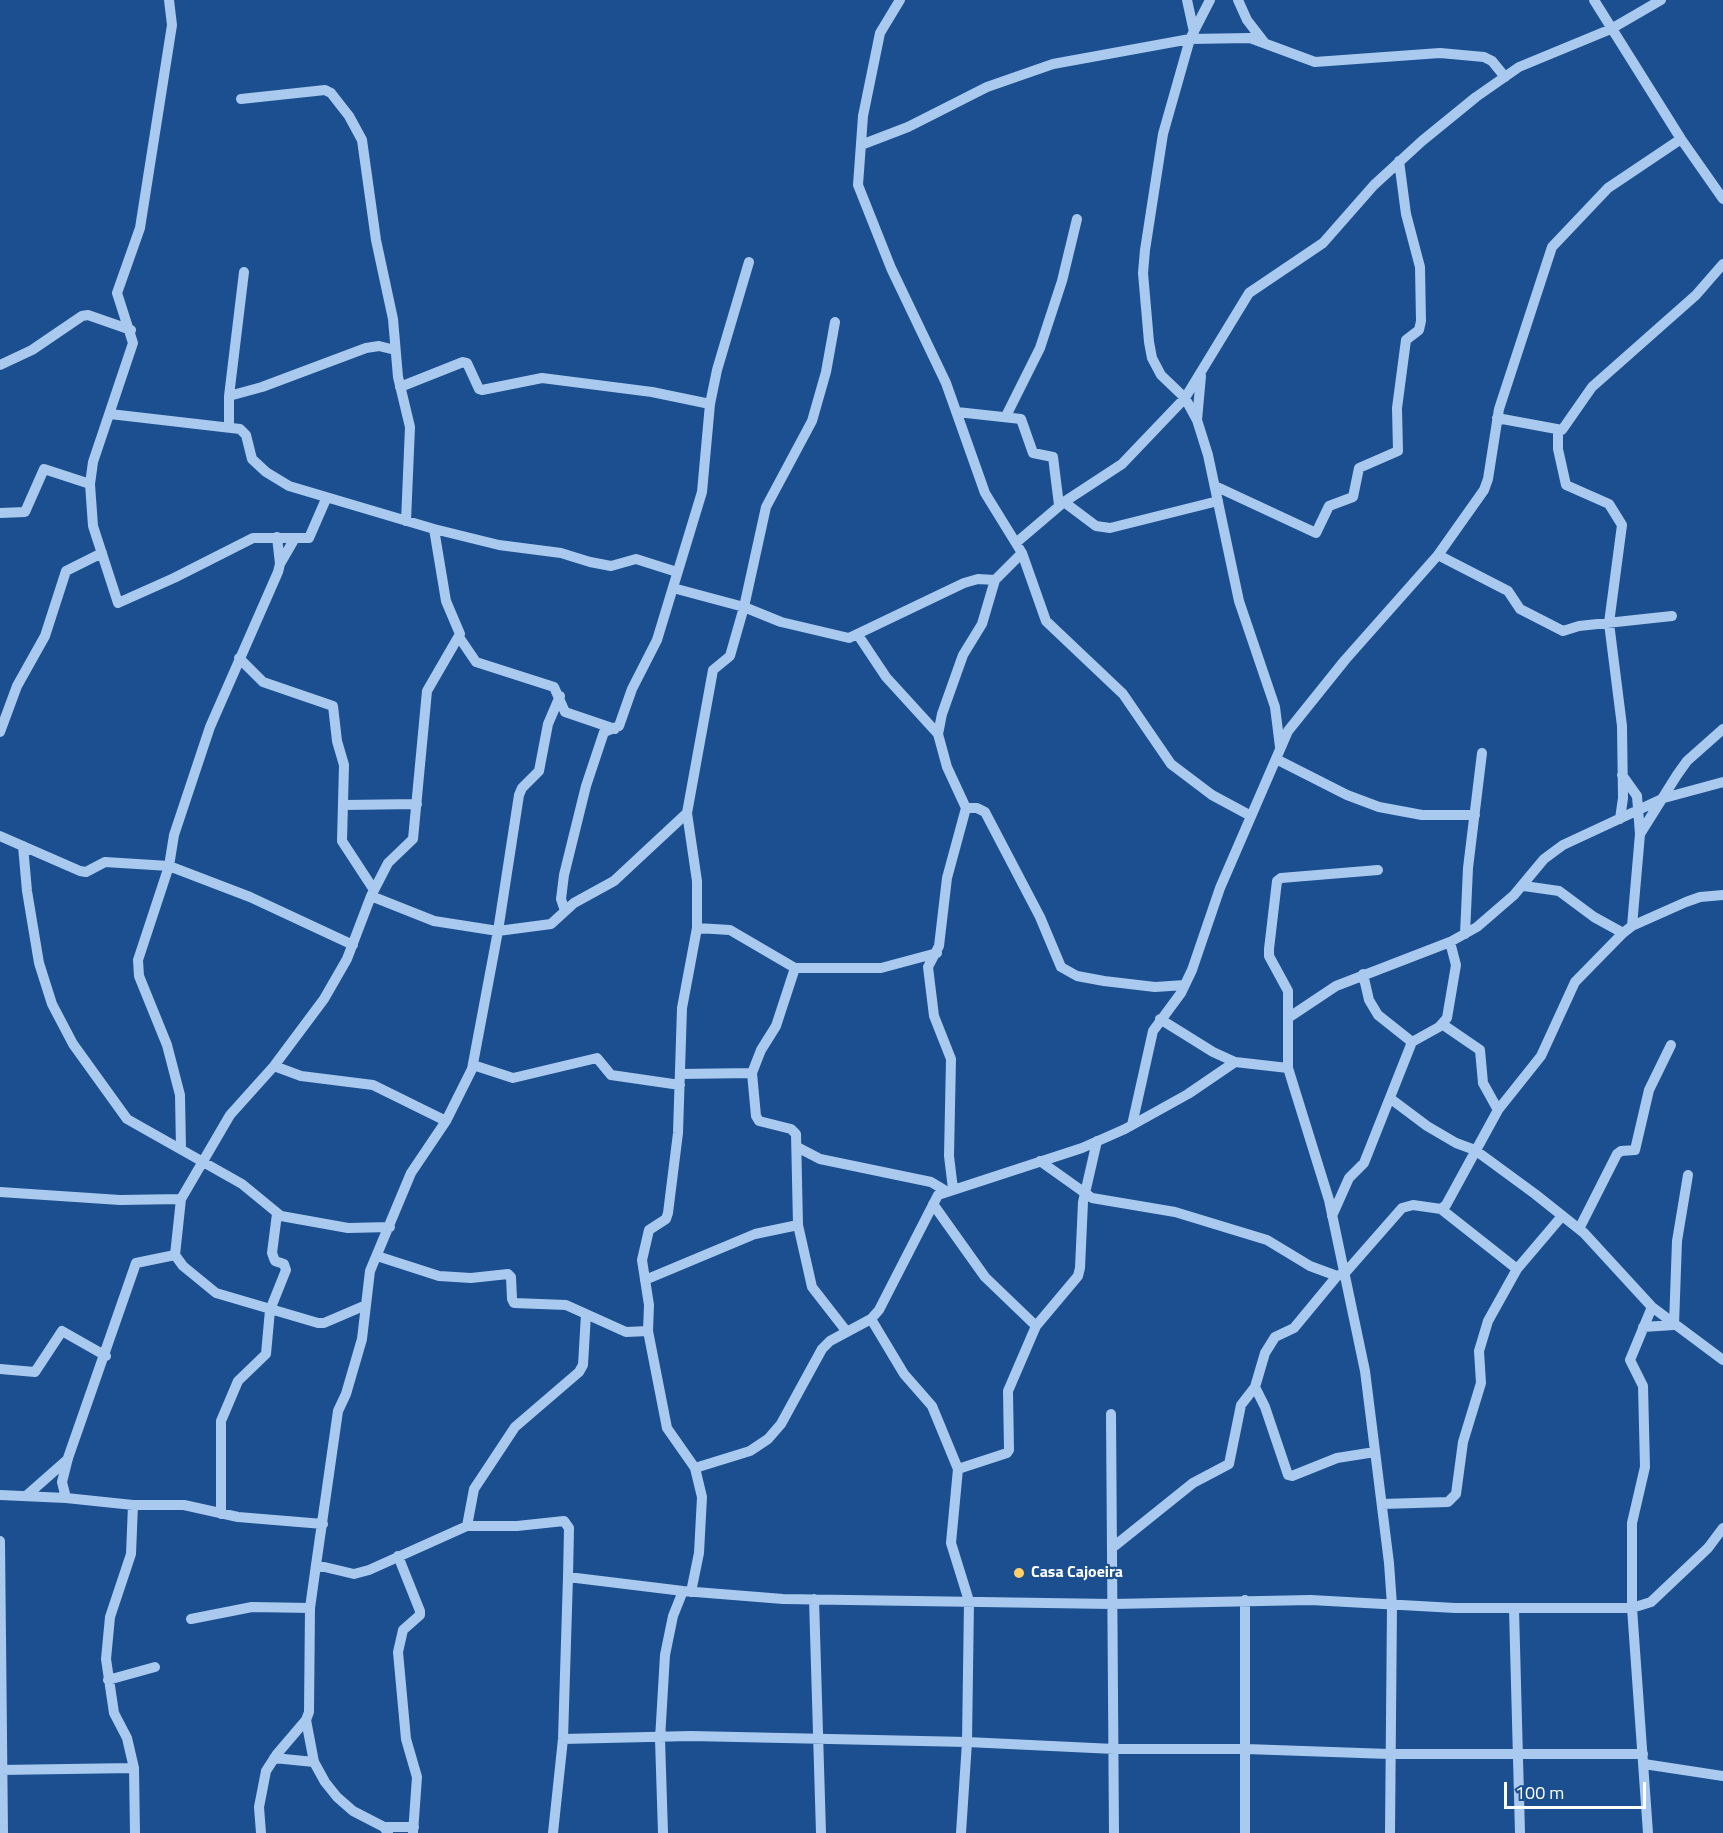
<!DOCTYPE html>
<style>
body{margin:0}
#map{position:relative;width:1723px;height:1833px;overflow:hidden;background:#1b4f8f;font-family:"Titillium Web",sans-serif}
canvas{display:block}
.scale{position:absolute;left:1504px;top:1782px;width:142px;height:27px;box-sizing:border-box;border:3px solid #fff;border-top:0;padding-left:8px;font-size:18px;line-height:21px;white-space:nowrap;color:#fff;-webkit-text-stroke:4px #1b4f8f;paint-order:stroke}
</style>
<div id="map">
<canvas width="1723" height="1833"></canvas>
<div class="scale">100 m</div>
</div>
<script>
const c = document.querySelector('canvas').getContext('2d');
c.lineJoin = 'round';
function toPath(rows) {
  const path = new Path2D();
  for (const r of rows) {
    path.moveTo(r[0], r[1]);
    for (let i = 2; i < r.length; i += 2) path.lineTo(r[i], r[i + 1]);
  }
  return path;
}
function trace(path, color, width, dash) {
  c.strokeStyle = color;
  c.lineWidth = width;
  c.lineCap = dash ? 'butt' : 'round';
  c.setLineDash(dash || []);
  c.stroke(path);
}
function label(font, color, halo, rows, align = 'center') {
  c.font = font + ' "Titillium Web",sans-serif';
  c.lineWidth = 4.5;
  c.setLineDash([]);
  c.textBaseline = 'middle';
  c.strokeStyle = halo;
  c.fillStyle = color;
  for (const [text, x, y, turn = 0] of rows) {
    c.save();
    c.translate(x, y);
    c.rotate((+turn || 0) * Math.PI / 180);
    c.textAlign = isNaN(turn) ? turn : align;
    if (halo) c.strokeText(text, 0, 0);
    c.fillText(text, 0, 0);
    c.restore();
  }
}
const minor = toPath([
 [169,0,172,25,140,228,117,293,133,343,93,462,90,484,93,526,118,603,174,578,253,538,309,538,326,499],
 [900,0,880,33,863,116,858,185,891,268,946,383,985,493,1022,553,1046,621,1123,694,1171,764,1212,795,1251,816],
 [1187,0,1194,32],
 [1210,0,1190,39,1163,134,1145,250,1143,273,1149,342,1152,358,1161,375,1185,398,1197,420,1208,455,1239,601,1275,707,1280,747],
 [1238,0,1247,20,1264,42],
 [1594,0,1681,139,1723,199],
 [241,99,325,90,331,93,349,116,362,140,376,240,393,319,398,377,410,427,406,521],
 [861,145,908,127,987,87,1053,64,1190,39,1250,38,1315,62,1440,53,1484,57,1492,61,1505,77],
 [0,365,32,350,82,316,88,315,131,330],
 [400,387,463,362,467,363,479,389,482,390,542,378,652,392,710,404],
 [229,396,262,387,366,348,379,346,395,350],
 [957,412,1021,419,1033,453,1053,457,1059,505],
 [110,414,240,429,246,435,252,459,266,472,289,486,434,529,499,545,561,553,590,562,611,566,636,559,677,572],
 [1006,416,1040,348,1062,281,1077,219],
 [1497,418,1562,430,1592,387,1696,295,1723,264],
 [1197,420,1201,376],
 [229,427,229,396,244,272],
 [1558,431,1558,449,1566,485,1609,504,1622,525,1609,623,1622,726,1623,798,1620,819],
 [1215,486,1316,533,1329,506,1353,497,1359,468,1398,451,1397,408,1406,340,1419,330,1421,321,1420,267,1406,214,1399,161],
 [1064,502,1096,526,1110,528,1218,501],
 [0,513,25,512,44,469,90,484],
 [1017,542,1064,502,1122,464,1185,398,1249,293,1323,243,1374,185,1422,141,1476,97,1519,67,1611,29,1661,0],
 [1438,555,1508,591,1520,609,1563,631,1579,626,1672,616],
 [280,564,295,538],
 [673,588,744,607,781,622,849,638,964,583,978,579,995,580],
 [858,635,886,677,938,734],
 [459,637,476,662,554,687,565,712,615,729],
 [239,658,263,682,333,706,337,741,344,765,342,841,374,890],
 [0,732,17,686,45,636,66,571,102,553],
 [1276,759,1347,795,1379,807,1422,815,1475,815],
 [1622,775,1637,796,1640,834],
 [344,805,417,804],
 [966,808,977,808,985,812,1040,917,1061,967,1077,976,1104,981,1155,987,1185,985],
 [0,836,80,871,86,872,105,862,169,866,250,897,353,945],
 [23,846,27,891,39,963,52,1004,73,1044,127,1119,242,1184,281,1216,348,1228,390,1227],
 [1378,870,1281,878,1277,881,1269,949,1269,956,1288,991,1288,1068,1329,1200,1365,1371,1389,1563,1392,1605,1390,1833],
 [1524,886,1559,891,1594,917,1623,933],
 [371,896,434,921,498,931,551,924,574,903,614,881,687,813],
 [565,911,561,899,564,875,586,786,604,732,619,726,632,689,657,640,702,492,710,404,717,370,749,262],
 [1632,926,1640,834,1677,775,1687,761,1723,729],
 [697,928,730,930,795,968,881,968,937,953],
 [1465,934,1468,868,1482,753],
 [795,968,776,1026,761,1050,752,1073,756,1116,759,1121,791,1129,796,1134,798,1225,812,1287,847,1332],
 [1363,974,1369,1000,1378,1015,1412,1042],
 [1288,1018,1336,986,1450,942,1477,927,1514,895,1544,859,1563,845,1664,798,1723,782],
 [1160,1019,1213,1052,1235,1062],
 [1442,1024,1480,1050,1483,1083,1498,1110],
 [473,1065,513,1078,597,1058,611,1075,680,1085],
 [274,1066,301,1076,373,1085,446,1121],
 [680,1074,752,1073],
 [1391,1099,1427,1126,1456,1143,1475,1150,1535,1194,1584,1233,1652,1307,1723,1360],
 [1132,1125,1153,1031,1181,993,1192,970,1220,888,1288,731,1345,660,1438,555,1484,490,1488,479,1499,409,1552,247,1608,188,1681,139],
 [797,1147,820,1159,931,1182,946,1191],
 [181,1149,180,1095,167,1045,139,976,138,960,169,866,174,835,210,727,278,572,280,564,277,537],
 [1040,1161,1092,1198,1175,1212,1267,1240,1310,1266,1337,1276,1345,1273,1402,1208,1413,1205,1441,1209,1446,1205,1498,1110,1541,1056,1575,982,1623,933,1632,926,1686,902,1700,897,1723,895],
 [953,1189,949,1156,951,1059,934,1016,928,967,939,946,947,878,966,808,947,767,938,734,942,714,963,655,982,624,995,580,1022,553],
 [0,1192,120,1200,181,1199],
 [933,1204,985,1277,1036,1326],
 [1441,1209,1517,1269],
 [1332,1216,1349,1178,1364,1163,1412,1042,1439,1027,1447,1018,1456,965,1450,942],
 [1579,1229,1617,1154,1621,1151,1635,1150,1649,1090,1671,1045],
 [175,1255,183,1266,216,1293,318,1323,324,1323,366,1305],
 [377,1256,439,1276,471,1278,508,1274,511,1277,512,1299,514,1303,566,1305,626,1332,648,1331,667,1428,695,1468,702,1497,699,1553,691,1592],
 [645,1280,755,1234,798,1225],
 [871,1319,904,1374,932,1406,958,1469,951,1543,969,1601,967,1742,961,1833],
 [1643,1327,1674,1325,1677,1241,1688,1175],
 [648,1331,649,1305,642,1260,649,1230,666,1219,668,1213,678,1133,682,1008,697,928,697,881,687,813,713,670,730,656,744,607,766,507,812,421,826,372,835,322],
 [0,1369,35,1372,62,1331,106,1356],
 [1255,1387,1265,1407,1288,1475,1292,1476,1337,1458,1375,1452],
 [1111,1414,1114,1833],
 [695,1468,750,1451,768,1439,781,1424,822,1349,830,1341,871,1319,879,1310,938,1195,1082,1148,1125,1129,1188,1094,1235,1062,1288,1068],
 [958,1469,1007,1453,1009,1450,1008,1391,1036,1326,1078,1276,1080,1268,1083,1202,1097,1141],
 [0,1495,66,1498,133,1505,184,1505,238,1517,323,1524],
 [26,1496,68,1459],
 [66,1498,62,1482,68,1458,136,1263,175,1255,181,1199,230,1115,274,1066,324,999,347,959,371,896,388,863,413,839,427,691,460,634,446,601,434,529],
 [1382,1504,1448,1502,1456,1494,1463,1442,1481,1383,1479,1351,1488,1321,1517,1269,1562,1216],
 [133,1505,131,1554,110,1617,106,1659,114,1713,127,1738,134,1768],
 [221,1514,221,1421,238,1381,266,1354,270,1310,286,1270,284,1264,275,1261,272,1253,277,1214],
 [467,1526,474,1489,515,1427,579,1372,583,1365,586,1314],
 [0,1541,3,1833],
 [1112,1548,1193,1483,1229,1464,1241,1405,1255,1387,1265,1353,1275,1337,1294,1328,1337,1276],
 [398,1556,420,1611,420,1615,403,1630,398,1652,406,1739,417,1777,413,1833],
 [316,1565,354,1574,369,1570,467,1526,517,1526,564,1521,569,1528,568,1577],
 [814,1599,821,1833],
 [1245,1600,1245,1833],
 [1514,1609,1520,1833],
 [191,1619,252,1607,310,1608],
 [108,1680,155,1667],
 [306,1720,314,1762,325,1782,337,1797,353,1811,384,1827,388,1833],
 [563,1739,691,1736,967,1742,1114,1749,1246,1749,1389,1754,1643,1754],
 [274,1758,314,1762],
 [1644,1764,1723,1776],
 [0,1770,134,1768,135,1833],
 [384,1827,414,1827],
 [261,1833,259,1807,266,1771,277,1754,306,1720,309,1712,310,1608,316,1565,338,1411,346,1394,362,1339,370,1271,411,1173,446,1121,472,1069,498,931,519,795,522,788,539,771,548,724,560,696],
 [553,1833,563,1739,568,1577,683,1591,783,1599,1112,1604,1311,1600,1455,1608,1632,1608,1651,1602,1708,1548,1723,1528],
 [663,1833,660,1739,665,1655,673,1616,683,1591],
 [1648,1833,1632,1608,1632,1523,1645,1467,1643,1386,1630,1360,1652,1307]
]);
const markers = [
 [1019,1573,6,"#ffd166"]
];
const poiNames = [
 ["Casa Cajoeira",1031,1573]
];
trace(minor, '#a9c9ee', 10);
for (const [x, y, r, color] of markers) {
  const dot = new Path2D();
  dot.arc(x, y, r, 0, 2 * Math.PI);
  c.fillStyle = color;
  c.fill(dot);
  trace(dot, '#1b4f8f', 2);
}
label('bold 16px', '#fff', '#1b4f8f', poiNames, 'left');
</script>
